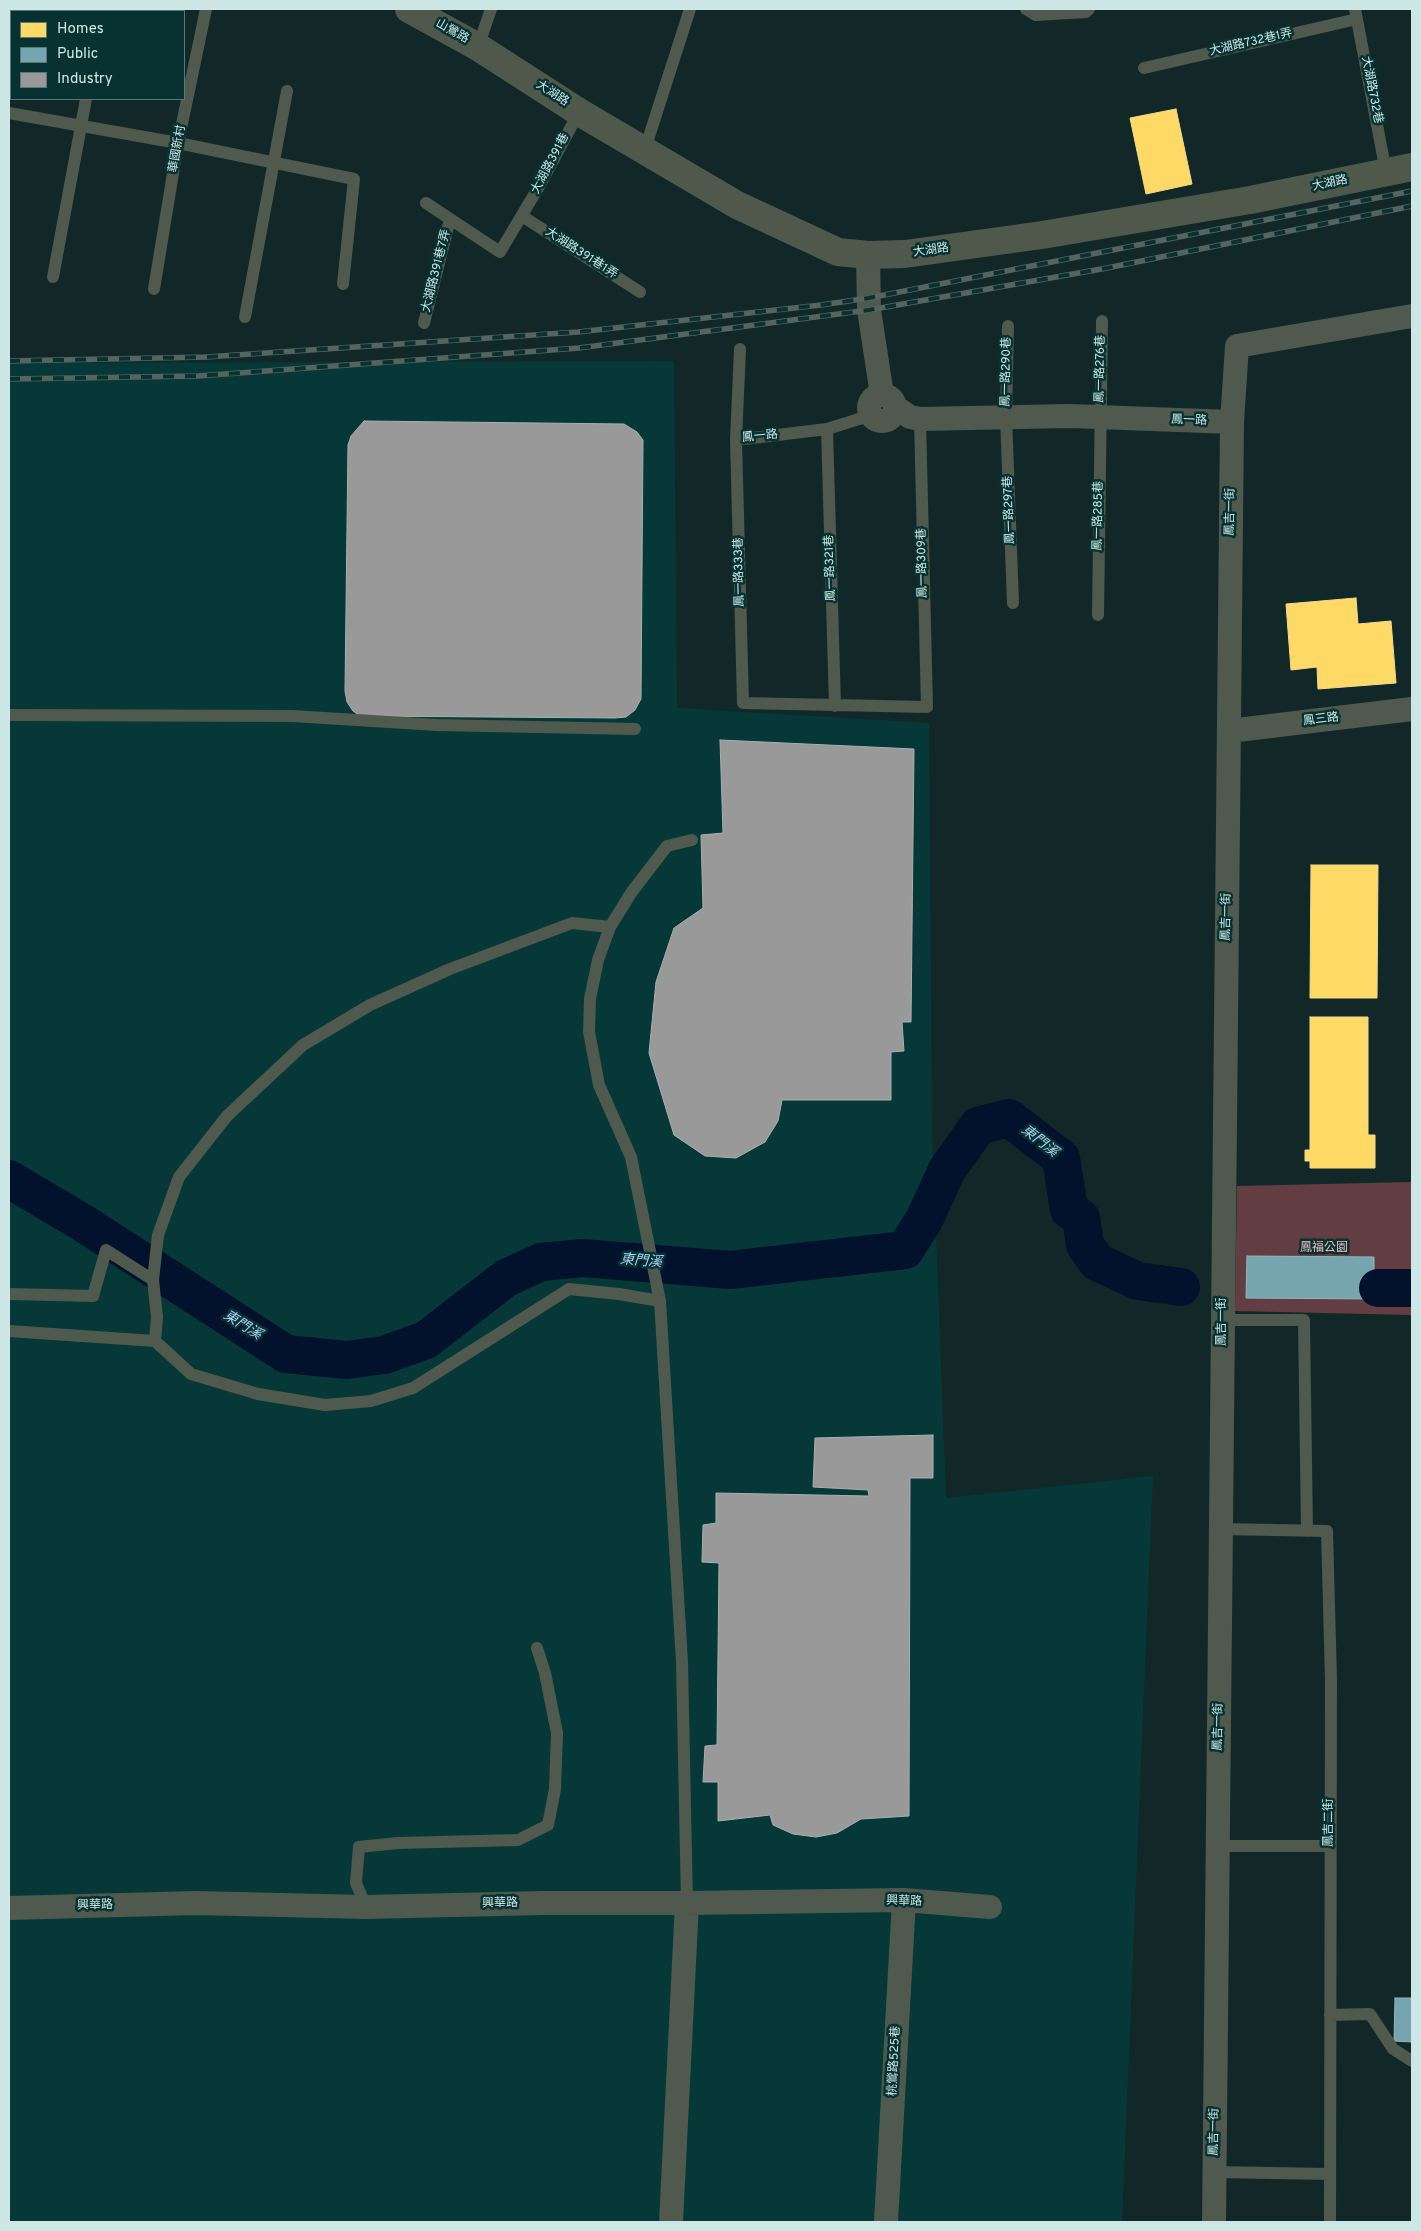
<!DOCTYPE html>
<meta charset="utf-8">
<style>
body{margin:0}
#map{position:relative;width:1421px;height:2231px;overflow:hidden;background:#122828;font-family:Overpass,sans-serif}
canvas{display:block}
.frame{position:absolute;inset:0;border:10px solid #cce7e5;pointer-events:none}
.legend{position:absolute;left:10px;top:10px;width:175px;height:90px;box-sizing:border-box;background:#083231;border:1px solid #567a79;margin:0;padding:6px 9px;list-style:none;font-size:15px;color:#cce7e5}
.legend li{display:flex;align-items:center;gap:10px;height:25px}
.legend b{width:25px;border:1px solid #567a79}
</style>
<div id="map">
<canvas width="1421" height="2231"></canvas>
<div class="frame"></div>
<ul class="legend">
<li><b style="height:14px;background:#ffd966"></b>Homes</li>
<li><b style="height:14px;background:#76a5af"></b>Public</li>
<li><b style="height:14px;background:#999"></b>Industry</li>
</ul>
</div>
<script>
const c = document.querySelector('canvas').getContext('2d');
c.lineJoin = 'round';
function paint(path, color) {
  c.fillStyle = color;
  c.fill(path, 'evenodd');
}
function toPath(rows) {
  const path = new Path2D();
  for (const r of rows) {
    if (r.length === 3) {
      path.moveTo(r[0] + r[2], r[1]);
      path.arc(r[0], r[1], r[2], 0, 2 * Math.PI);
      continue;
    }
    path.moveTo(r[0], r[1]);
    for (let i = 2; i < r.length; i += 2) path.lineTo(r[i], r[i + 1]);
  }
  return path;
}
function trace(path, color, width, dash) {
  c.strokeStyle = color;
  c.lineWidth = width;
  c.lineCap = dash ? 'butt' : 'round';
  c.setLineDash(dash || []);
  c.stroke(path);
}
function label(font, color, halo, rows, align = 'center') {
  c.font = font + ' Overpass,"Noto Sans TC",sans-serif';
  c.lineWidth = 5;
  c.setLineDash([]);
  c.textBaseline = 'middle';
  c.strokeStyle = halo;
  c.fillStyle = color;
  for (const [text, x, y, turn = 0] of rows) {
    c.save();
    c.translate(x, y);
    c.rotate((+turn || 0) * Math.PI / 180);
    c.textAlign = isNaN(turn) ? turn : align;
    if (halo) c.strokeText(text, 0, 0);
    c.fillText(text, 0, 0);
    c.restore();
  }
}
const built = toPath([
 [674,361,677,708,929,723,932,1129,946,1498,1153,1476,1122,2222,9,2222,9,363]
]);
const green = toPath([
 [1412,1182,1412,1315,1235,1311,1237,1186]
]);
const homes = toPath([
 [1176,109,1192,184,1146,194,1130,118,1176,109],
 [1356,598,1358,624,1391,621,1396,683,1318,689,1317,667,1291,670,1286,604,1356,598],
 [1311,865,1378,865,1377,998,1310,998,1311,865],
 [1310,1017,1368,1017,1368,1135,1375,1135,1375,1168,1310,1168,1310,1161,1305,1161,1305,1150,1310,1150,1310,1017]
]);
const public = toPath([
 [1247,1256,1374,1257,1374,1299,1246,1298,1247,1256],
 [1395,1998,1412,1998,1412,2042,1394,2041,1395,1998]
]);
const industry = toPath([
 [364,421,624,424,637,432,643,440,641,699,635,710,626,717,615,718,360,716,353,711,347,702,345,691,348,445,351,436,364,421],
 [720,740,914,749,911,1022,902,1022,904,1051,891,1052,891,1100,782,1100,778,1121,765,1142,736,1158,705,1156,674,1135,649,1053,656,982,674,928,703,908,701,835,723,833,720,740],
 [933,1435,933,1478,910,1478,909,1816,861,1819,837,1833,816,1837,793,1834,773,1825,770,1815,718,1821,718,1782,703,1782,705,1746,717,1745,719,1563,702,1562,703,1525,716,1523,716,1493,869,1496,868,1490,813,1487,815,1438,933,1435]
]);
const river = toPath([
 [9,1179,83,1223,286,1354,347,1360,384,1355,426,1340,506,1278,541,1262,583,1258,730,1270,905,1250,924,1220,947,1170,978,1126,1009,1118,1061,1158,1069,1210,1081,1218,1085,1245,1097,1262,1138,1281,1181,1287],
 [1378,1288,1412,1288]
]);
const lane = toPath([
 [1026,9,1036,15,1086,12,1089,9],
 [1355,9,1386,172],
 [102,11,103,9],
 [478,47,491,9],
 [1144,68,1357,19],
 [9,113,178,143,354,179,343,284],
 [645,149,690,9],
 [426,203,500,252,541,183,579,112],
 [522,216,640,292],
 [53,277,86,99],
 [154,289,178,143,206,9],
 [245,317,287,91],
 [424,323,450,219],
 [1008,326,1006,417,1013,603],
 [740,349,736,440,827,429,872,415],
 [827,429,835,706],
 [736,440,743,703,927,707,920,419],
 [1098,615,1102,321],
 [9,715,292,716,437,725,635,729],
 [153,1280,158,1235,179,1177,227,1116,303,1045,370,1005,450,969,572,923,610,927],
 [9,1294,93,1296,106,1250,153,1280,157,1317,155,1341,9,1331],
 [1223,1320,1304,1320,1307,1531],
 [155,1341,191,1374,258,1394,325,1405,371,1401,413,1388,569,1289,619,1294,660,1301],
 [1220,1529,1327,1531,1331,1680,1330,2222],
 [1217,1846,1330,1846],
 [687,1903,682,1662,660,1301,631,1157,599,1085,589,1032,590,999,598,960,610,927,631,893,667,846,692,840],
 [366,1907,356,1883,359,1847,398,1843,518,1840,548,1825,555,1789,557,1733,545,1673,537,1648],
 [1330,2015,1370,2014,1393,2049,1412,2061],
 [1214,2172,1330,2174]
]);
const street = toPath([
 [868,255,869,310,882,395],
 [882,408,13],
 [895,407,910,417,920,419,1070,416,1232,422],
 [1229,731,1412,709],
 [9,1908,196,1903,366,1907,543,1903,687,1903,904,1900,990,1907],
 [671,2222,687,1903],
 [886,2222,904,1900],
 [1214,2222,1232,422,1237,346,1412,316]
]);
const secondary = toPath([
 [409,9,478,47,579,112,737,205,838,252,868,255,905,254,1042,235,1250,200,1412,167]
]);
const rail = toPath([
 [9,361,206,357,578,332,821,305,869,298,1412,191],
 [9,379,198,376,579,348,869,310,1107,268,1412,206]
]);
const streetNames = [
 ["山鶯路",452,32,29],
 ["大湖路732巷1弄",1251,43,-13],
 ["大湖路732巷",1371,90,79],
 ["大湖路",552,94,33],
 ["華國新村",178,149,-80],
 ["大湖路391巷",551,164,-62],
 ["大湖路",1330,184,-12],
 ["大湖路",931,251,-8],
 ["大湖路391巷1弄",581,254,33],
 ["大湖路391巷7弄",437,271,-76],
 ["鳳一路276巷",1101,369,-89],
 ["鳳一路290巷",1007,372,-89],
 ["鳳一路",1189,421,2],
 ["鳳一路",760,437,-6],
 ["鳳一路297巷",1010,510,-92],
 ["鳳吉一街",1231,512,-89],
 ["鳳一路285巷",1099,516,-89],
 ["鳳一路309巷",923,563,-91],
 ["鳳一路321巷",831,568,-92],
 ["鳳一路333巷",740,572,-91],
 ["鳳三路",1321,720,-7],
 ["鳳吉一街",1227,917,-89],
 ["鳳吉一街",1223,1322,-90],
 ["鳳吉一街",1219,1727,-89],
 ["鳳吉二街",1330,1823,-90],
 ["興華路",904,1902,2],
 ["興華路",500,1904,-1],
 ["興華路",95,1906,-1],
 ["桃鶯路525巷",895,2061,-87],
 ["鳳吉一街",1215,2132,-89]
];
const parkNames = [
 ["鳳福公園",1324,1249]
];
const waterNames = [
 ["東門溪",1039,1142,38],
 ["東門溪",641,1262,5],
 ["東門溪",242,1326,32]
];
paint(built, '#063838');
paint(green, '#623e42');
paint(homes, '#ffd966');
trace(homes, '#f0dd8c', 1);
paint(public, '#76a5af');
trace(public, '#90b9bf', 1);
paint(industry, '#999');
trace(industry, '#a8b0b0', 1);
trace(river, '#02112c', 38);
trace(lane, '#4f594e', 12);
trace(street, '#4f594e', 24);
trace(secondary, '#4e594c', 28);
trace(rail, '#56645f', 5.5);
trace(rail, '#083231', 4, [11]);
label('12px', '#cce7e5', '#083231', streetNames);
label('12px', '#f5babf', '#083231', parkNames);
label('italic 14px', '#aed1fa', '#083231', waterNames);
</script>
